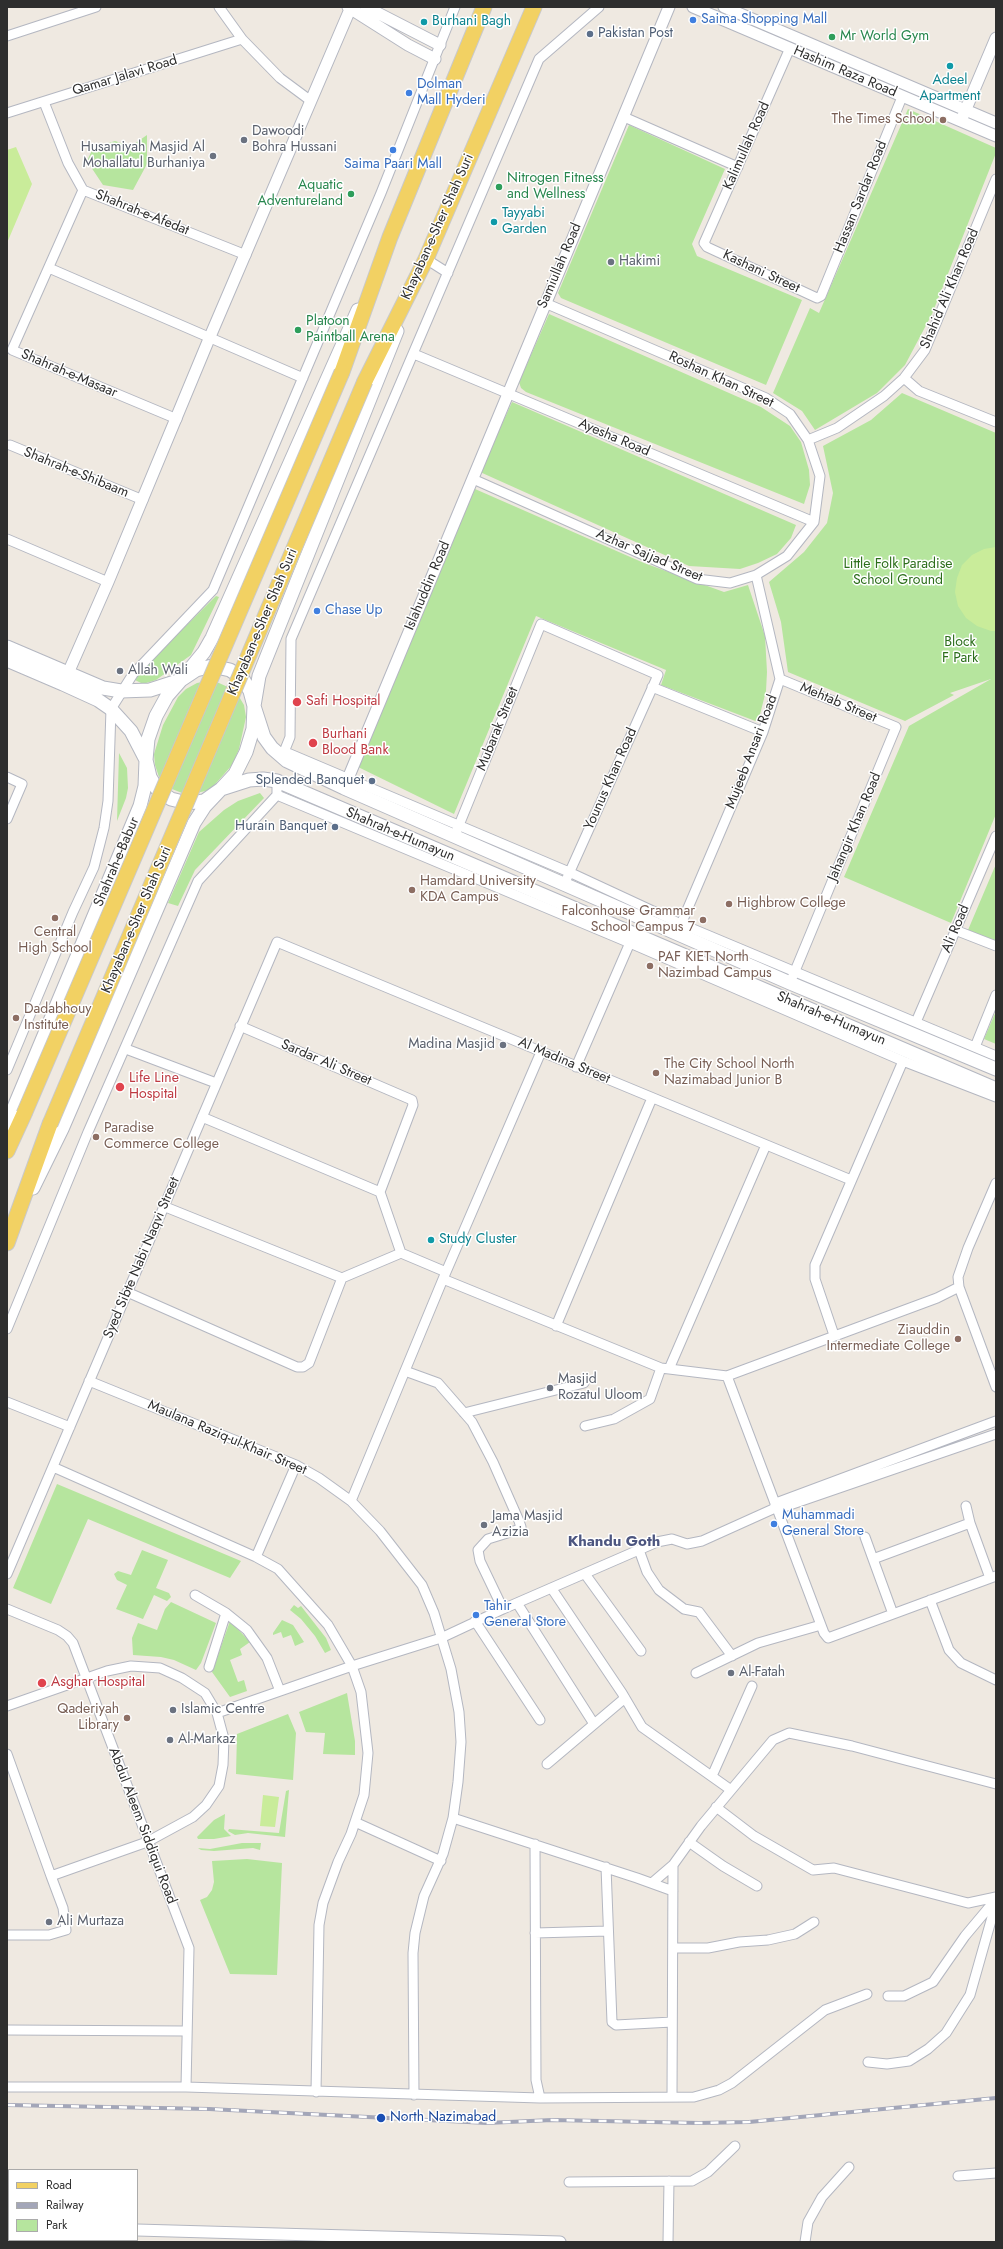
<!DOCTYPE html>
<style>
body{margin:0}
#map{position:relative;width:1003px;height:2249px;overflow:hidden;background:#efe9e1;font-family:Jost,sans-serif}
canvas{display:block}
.frame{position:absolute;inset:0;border:8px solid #2e2e2e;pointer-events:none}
.legend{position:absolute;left:8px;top:2169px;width:130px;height:72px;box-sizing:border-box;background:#fff;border:1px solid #ababab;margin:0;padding:5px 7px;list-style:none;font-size:12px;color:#2e2e2e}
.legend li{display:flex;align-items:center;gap:8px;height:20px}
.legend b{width:20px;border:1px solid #ababab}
</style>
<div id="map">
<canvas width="1003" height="2249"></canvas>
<div class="frame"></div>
<ul class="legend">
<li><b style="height:5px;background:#f2d163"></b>Road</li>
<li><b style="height:5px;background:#a3a6b8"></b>Railway</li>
<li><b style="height:11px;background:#b6e59e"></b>Park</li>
</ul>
</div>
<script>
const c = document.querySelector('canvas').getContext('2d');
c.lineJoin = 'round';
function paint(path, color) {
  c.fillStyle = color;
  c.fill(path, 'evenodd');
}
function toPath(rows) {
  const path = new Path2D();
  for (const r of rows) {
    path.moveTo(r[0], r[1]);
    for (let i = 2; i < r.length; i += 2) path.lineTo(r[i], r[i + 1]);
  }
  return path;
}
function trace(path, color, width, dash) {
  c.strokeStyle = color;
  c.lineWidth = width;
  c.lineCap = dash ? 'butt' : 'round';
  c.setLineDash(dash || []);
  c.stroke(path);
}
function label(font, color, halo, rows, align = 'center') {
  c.font = font + ' Jost,sans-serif';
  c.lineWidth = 3;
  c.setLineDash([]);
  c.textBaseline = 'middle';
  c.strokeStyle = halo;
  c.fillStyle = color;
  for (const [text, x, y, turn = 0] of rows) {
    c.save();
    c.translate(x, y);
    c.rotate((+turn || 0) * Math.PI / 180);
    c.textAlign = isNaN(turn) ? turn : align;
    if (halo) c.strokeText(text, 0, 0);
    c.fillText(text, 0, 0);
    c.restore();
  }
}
const green = toPath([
 [908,109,996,148,996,153,932,314,905,365,877,393,815,430,802,411,773,393,810,308,819,313],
 [629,125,725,169,692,244,697,256,802,300,766,385,561,298,558,293],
 [147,135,147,164,133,190,103,185,87,161,93,148,115,141,124,144,134,144],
 [549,314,761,407,790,426,801,442,809,470,810,485,804,504,526,392,521,388,519,382],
 [902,393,996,433,996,814,951,923,844,877,909,726,991,679,950,693,954,695,905,721,788,672,781,622,769,582,804,552,827,523,833,493,823,446,871,420],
 [512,402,796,525,791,538,777,554,758,563,740,569,689,566,480,472],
 [475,489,644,563,724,592,748,585,765,636,767,672,766,691,758,722,661,685,666,670,536,616,454,814,356,766],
 [216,596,219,597,191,655,156,680,143,684,135,680,135,676],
 [208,681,219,683,230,688,238,695,244,705,246,717,239,749,233,764,210,790,187,795,167,787,159,777,155,765,154,754,163,725,178,697,186,689,197,683],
 [119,753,127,768,128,788,126,798,117,821],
 [260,793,264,798,195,870,178,906,168,903,199,832,224,810,238,801],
 [996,864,996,941,968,930],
 [996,1011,996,1044,984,1039],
 [57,1484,241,1561,230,1578,88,1519,51,1604,13,1588],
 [142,1550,168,1560,156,1588,169,1593,171,1597,167,1601,154,1595,143,1619,116,1609,127,1585,117,1580,114,1574,118,1571,131,1575],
 [171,1602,216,1623,201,1663,196,1670,174,1660,161,1657,133,1655,132,1638,138,1623,157,1630,165,1609],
 [294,1605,298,1608,301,1606,326,1638,331,1650,325,1653,315,1636,301,1619,290,1610],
 [282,1620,293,1625,304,1642,295,1646,291,1635,283,1638,281,1632,273,1635,273,1633],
 [230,1621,250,1642,240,1649,242,1655,230,1660,238,1682,244,1680,247,1691,230,1697,212,1672],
 [347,1693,355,1741,355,1755,323,1754,325,1733,306,1732,299,1712],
 [288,1714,296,1733,293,1780,236,1774,237,1734],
 [289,1790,285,1837,248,1833,235,1835,228,1831,229,1829,279,1833,286,1791],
 [225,1814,224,1829,231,1836,214,1839,198,1839,197,1837,214,1820],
 [242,1843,261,1843,260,1850,253,1848,214,1851,201,1850,198,1848,210,1849],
 [247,1859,282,1863,277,1975,230,1974,200,1900,207,1897,212,1890,214,1882,212,1861]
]);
const pitch = toPath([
 [16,147,32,184,7,243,7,150],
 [996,547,996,631,991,631,977,626,966,618,958,606,955,592,957,578,962,565,972,555,984,549],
 [263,1795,279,1797,275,1827,260,1826]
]);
const minor = toPath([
 [219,7,242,39,280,78,311,101],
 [7,36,96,7],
 [790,48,704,243,707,247,817,298,821,296,902,97],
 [44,102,68,163,83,190,246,255],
 [7,113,242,39],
 [624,117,738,167],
 [83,190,12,350,177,419],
 [426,259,448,273],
 [49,268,303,378],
 [545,303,766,398,790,414,808,440,820,476,814,522],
 [414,354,814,522],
 [904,378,919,391,996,422],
 [808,440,837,428,884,396,904,378,925,350,996,179],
 [10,445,143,500],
 [473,479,697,579,730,583,756,575,787,556,814,522],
 [7,539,108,582],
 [780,679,896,727,790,983],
 [652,687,763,732],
 [283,751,569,872,681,924,996,1056],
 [282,757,290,737,291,639,539,59,599,7],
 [7,777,22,784,7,819],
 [277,781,277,795,630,943,903,1061,996,1097],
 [457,830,541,624,658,675,567,878],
 [679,929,763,732,780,679,756,575],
 [955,930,996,946],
 [916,1022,996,836],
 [240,1026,412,1100,413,1105,380,1192],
 [975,1047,996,995],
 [126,1049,216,1083],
 [576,1067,632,938],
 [7,1070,73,912,94,867,104,828,108,801,111,709,133,674,213,590,381,193,455,7],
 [202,1117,380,1192,401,1253],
 [996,1183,968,1248,958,1277,959,1287,996,1387],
 [163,1206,342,1278,401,1253,446,1272],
 [443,1279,661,1368,727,1376,937,1298,959,1287],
 [127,1292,297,1367,303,1367,309,1363,342,1278],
 [556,1326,652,1098],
 [7,1329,88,1132,198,881,277,795],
 [834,1335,815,1279,815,1265,903,1061],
 [669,1369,766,1145],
 [405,1371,438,1383,472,1422,493,1462,519,1521,521,1527,517,1530,488,1539,478,1550,480,1561,503,1609],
 [727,1376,824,1633,828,1638,996,1576],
 [89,1381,296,1465,319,1478,351,1501,380,1531,422,1585,434,1613,451,1669,459,1712,461,1742,458,1782,453,1818,443,1854,424,1896,415,1933,413,1953,414,2095],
 [7,1402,70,1427],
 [464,1413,584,1383],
 [585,1426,614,1419,650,1399,661,1368],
 [53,1467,256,1557,278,1569,328,1625,352,1666,361,1692,368,1753,364,1795,351,1834,338,1862,323,1903,319,1925,316,2092],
 [351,1501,443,1279,541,1052],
 [966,1506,970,1523,990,1578],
 [774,1508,776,1503,996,1421],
 [865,1537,893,1614],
 [639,1550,647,1572,659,1590,684,1609,699,1612,732,1656],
 [256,1557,296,1465],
 [873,1559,970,1523],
 [7,1574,277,942,851,1180],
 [585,1574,641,1651],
 [552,1589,622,1693,642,1727,731,1790],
 [195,1595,226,1613,247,1630,267,1658,280,1691],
 [930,1600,949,1650,961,1663,996,1680],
 [517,1603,594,1724],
 [7,1609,58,1630,67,1636,73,1643,189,1948,186,2087],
 [475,1621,540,1720],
 [209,1667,226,1613],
 [696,1673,758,1643,821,1625],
 [7,1706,107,1671,131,1666,160,1668,182,1678,205,1693,217,1713,224,1739,223,1765,219,1786,206,1805,193,1817,147,1842,51,1876,63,1908,66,1930,49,1935,7,1935],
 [217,1713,352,1666,441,1638,503,1609,657,1542,672,1539,687,1544,702,1541,773,1509,778,1509,996,1434],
 [7,1754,51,1876],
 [547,1764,625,1698],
 [712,1776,752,1686],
 [716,1807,754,1836,813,1870,834,1868,968,1903,996,1897],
 [453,1818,637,1878,673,1891],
 [355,1822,441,1861],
 [689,1842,723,1866,757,1886],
 [535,1844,536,2080,540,2098],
 [606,1867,612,2022,616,2025,672,2022],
 [652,1883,673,1865,701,1826,773,1740,789,1733,852,1746,996,1784],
 [535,1933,608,1931],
 [673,1948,708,1948,739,1942,768,1940,795,1934,814,1922],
 [888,1996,904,1996,933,1982,965,1936,996,1899],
 [7,2030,186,2031],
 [868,2062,887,2064,909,2061,928,2049,946,2033,970,1995,996,1903],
 [7,2087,186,2087,540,2098,694,2097,719,2090,732,2083,825,2010,867,1994],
 [672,2097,673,1865],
 [958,2176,996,2173],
 [569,2182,692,2181,708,2172,735,2146],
 [668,2242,669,2181],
 [805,2242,808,2222,822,2197,849,2167]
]);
const tertiary = toPath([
 [348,7,408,45,435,59],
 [366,7,440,45],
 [693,7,996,136],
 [724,7,996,123],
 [963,116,996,38],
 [65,680,108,582,209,339,351,7],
 [344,788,669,7],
 [7,2226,9,2226],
 [137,2230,560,2242]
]);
const secondary = toPath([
 [397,331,259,676,254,706,264,737,272,748,287,761,344,788,790,983,996,1069],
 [7,647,103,688,121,691,150,690,181,680,204,652,212,638,358,310],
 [7,660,63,684,98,700,111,709,131,731,146,760,145,786,140,806,7,1124],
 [212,666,230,670,243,679,250,691,254,706,253,729,246,752,235,774,221,789,204,801,187,803,171,799,157,789,150,777,146,760,148,739,156,716,167,696,181,680,196,670,212,666],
 [33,1188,62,1129,194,823,205,806,221,789,249,780,263,779,277,781,996,1089]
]);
const primary = toPath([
 [342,372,390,237,484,7],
 [365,381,426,259,534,7],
 [7,1151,24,1114],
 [7,1243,50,1124]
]);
const rail = toPath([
 [7,2105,209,2109,487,2123,552,2120,699,2123,749,2122,996,2098]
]);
const primaryBridge = toPath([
 [24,1114,342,372],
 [50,1124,365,381]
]);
const markers = [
 [693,20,4,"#3f7fe0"],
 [424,22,4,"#0f9aa8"],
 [590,34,4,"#5c6f8a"],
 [832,37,4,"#2e9e5b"],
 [950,66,4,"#0f9aa8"],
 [409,93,4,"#3f7fe0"],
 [943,120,4,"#8d6e63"],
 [244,140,4,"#6b7280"],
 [393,150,4,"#3f7fe0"],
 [213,156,4,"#6b7280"],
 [499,187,4,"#2e9e5b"],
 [351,194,4,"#2e9e5b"],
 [494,222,4,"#0f9aa8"],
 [611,262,4,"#6b7280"],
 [298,330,4,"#2e9e5b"],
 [317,611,4,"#3f7fe0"],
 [120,671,4,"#6b7280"],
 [297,702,5,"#e0444e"],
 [313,743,5,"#e0444e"],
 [372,781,4,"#5c6f8a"],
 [335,827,4,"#5c6f8a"],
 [412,890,4,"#8d6e63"],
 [729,904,4,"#8d6e63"],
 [55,918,4,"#8d6e63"],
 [703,920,4,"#8d6e63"],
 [650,966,4,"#8d6e63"],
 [16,1018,4,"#8d6e63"],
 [503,1045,4,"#6b7280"],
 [656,1073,4,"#8d6e63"],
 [120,1087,5,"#e0444e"],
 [96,1137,4,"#8d6e63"],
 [431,1240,4,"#0f9aa8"],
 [958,1339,4,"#8d6e63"],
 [550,1388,4,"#6b7280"],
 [774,1524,4,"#3f7fe0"],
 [484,1525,4,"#6b7280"],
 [476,1615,4,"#3f7fe0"],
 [731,1673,4,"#6b7280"],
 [42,1683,5,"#e0444e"],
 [173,1710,4,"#6b7280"],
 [127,1718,4,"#8d6e63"],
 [170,1740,4,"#6b7280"],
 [49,1922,4,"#6b7280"],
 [381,2118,5,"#1a4fb4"]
];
const shopNames = [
 ["Saima Shopping Mall",701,20],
 ["Dolman",417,85],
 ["Mall Hyderi",417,101],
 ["Saima Paari Mall",393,165,"center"],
 ["Chase Up",325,611],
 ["Muhammadi",782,1516],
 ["General Store",782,1532],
 ["Tahir",484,1607],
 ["General Store",484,1623]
];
const cultureNames = [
 ["Burhani Bagh",432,22],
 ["Adeel",950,81,"center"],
 ["Apartment",950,97,"center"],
 ["Tayyabi",502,214],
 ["Garden",502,230],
 ["Study Cluster",439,1240]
];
const serviceNames = [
 ["Pakistan Post",598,34,"left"],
 ["Splended Banquet",364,781],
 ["Hurain Banquet",327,827]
];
const leisureNames = [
 ["Mr World Gym",840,37],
 ["Nitrogen Fitness",507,179],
 ["and Wellness",507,195],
 ["Aquatic",343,186,"right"],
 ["Adventureland",343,202,"right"],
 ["Platoon",306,322],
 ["Paintball Arena",306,338]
];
const streetNames = [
 ["Hashim Raza Road",845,72,23],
 ["Qamar Jalavi Road",125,76,-17],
 ["Kalimullah Road",747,146,-66],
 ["Hassan Sardar Road",861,197,-68],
 ["Shahrah-e-Afedat",142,213,22],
 ["Khayaban-e-Sher Shah Suri",438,227,-66],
 ["Samiullah Road",560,266,-67],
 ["Kashani Street",761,272,25],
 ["Shahid Ali Khan Road",950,289,-67],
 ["Shahrah-e-Masaar",69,374,23],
 ["Roshan Khan Street",721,380,25],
 ["Ayesha Road",614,438,23],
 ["Shahrah-e-Shibaam",76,473,22],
 ["Azhar Sajjad Street",649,556,23],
 ["Islahuddin Road",428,586,-67],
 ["Khayaban-e-Sher Shah Suri",263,622,-67],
 ["Mehtab Street",838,703,23],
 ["Mubarak Street",498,729,-68],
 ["Mujeeb Ansari Road",752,752,-69],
 ["Younus Khan Road",611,779,-66],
 ["Jahangir Khan Road",855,827,-67],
 ["Shahrah-e-Humayun",400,835,23],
 ["Shahrah-e-Babur",117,862,-67],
 ["Khayaban-e-Sher Shah Suri",137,920,-67],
 ["Ali Road",956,929,-67],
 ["Shahrah-e-Humayun",831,1019,23],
 ["Al Madina Street",564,1061,23],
 ["Sardar Ali Street",326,1063,23],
 ["Syed Sibte Nabi Naqvi Street",142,1258,-67],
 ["Maulana Raziq-ul-Khair Street",227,1438,23],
 ["Abdul Aleem Siddiqui Road",142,1826,69]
];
const educationNames = [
 ["The Times School",935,120,"right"],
 ["Hamdard University",420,882],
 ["KDA Campus",420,898],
 ["Highbrow College",737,904],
 ["Falconhouse Grammar",695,912,"right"],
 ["School Campus 7",695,928,"right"],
 ["Central",55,933,"center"],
 ["High School",55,949,"center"],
 ["PAF KIET North",658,958],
 ["Nazimbad Campus",658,974],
 ["Dadabhouy",24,1010],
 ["Institute",24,1026],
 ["The City School North",664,1065],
 ["Nazimabad Junior B",664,1081],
 ["Paradise",104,1129],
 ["Commerce College",104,1145],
 ["Ziauddin",950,1331,"right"],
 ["Intermediate College",950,1347,"right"],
 ["Qaderiyah",119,1710,"right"],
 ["Library",119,1726,"right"]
];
const worshipNames = [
 ["Dawoodi",252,132],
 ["Bohra Hussani",252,148],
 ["Husamiyah Masjid Al",205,148,"right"],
 ["Mohallatul Burhaniya",205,164,"right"],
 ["Hakimi",619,262],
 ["Allah Wali",128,671],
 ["Madina Masjid",495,1045,"right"],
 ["Masjid",558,1380],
 ["Rozatul Uloom",558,1396],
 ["Jama Masjid",492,1517],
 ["Azizia",492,1533],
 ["Al-Fatah",739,1673],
 ["Islamic Centre",181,1710],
 ["Al-Markaz",178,1740],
 ["Ali Murtaza",57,1922]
];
const parkNames = [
 ["Little Folk Paradise",898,565],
 ["School Ground",898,581],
 ["Block",960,643],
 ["F Park",960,659]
];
const healthNames = [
 ["Safi Hospital",306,702],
 ["Burhani",322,735],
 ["Blood Bank",322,751],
 ["Life Line",129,1079],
 ["Hospital",129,1095],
 ["Asghar Hospital",51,1683]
];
const transitNames = [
 ["North Nazimabad",390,2118]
];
const neighbourhoodNames = [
 ["Khandu Goth",614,1542]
];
paint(green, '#b6e59e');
paint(pitch, '#c9ec9a');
trace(minor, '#b4b7c1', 11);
trace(tertiary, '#b4b7c1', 13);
trace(secondary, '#b4b7c1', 15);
trace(primary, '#c9c9c9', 17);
trace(minor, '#fff', 9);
trace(tertiary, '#fff', 11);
trace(secondary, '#fff', 13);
trace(primary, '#f2d163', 15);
trace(rail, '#a3a6b8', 4);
trace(rail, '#fff', 2.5, [8]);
trace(primaryBridge, '#c9c9c9', 17, []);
trace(primaryBridge, '#f2d163', 15);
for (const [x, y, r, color] of markers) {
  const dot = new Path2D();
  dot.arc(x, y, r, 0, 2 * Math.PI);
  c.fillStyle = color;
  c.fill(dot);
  trace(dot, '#fff', 1.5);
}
label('14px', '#366cbe', '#fff', shopNames, 'left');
label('14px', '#0d838f', '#fff', cultureNames, 'left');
label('14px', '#4e5e75', '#fff', serviceNames, 'right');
label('14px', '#27864d', '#fff', leisureNames, 'left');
label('14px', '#2e2e2e', '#fff', streetNames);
label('14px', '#785e54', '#fff', educationNames, 'left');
label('14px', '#5b616d', '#fff', worshipNames, 'left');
label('14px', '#2c6e1b', '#fff', parkNames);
label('14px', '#be3a42', '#fff', healthNames, 'left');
label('14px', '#164399', '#fff', transitNames, 'left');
label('bold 15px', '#4d5680', '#fff', neighbourhoodNames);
</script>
